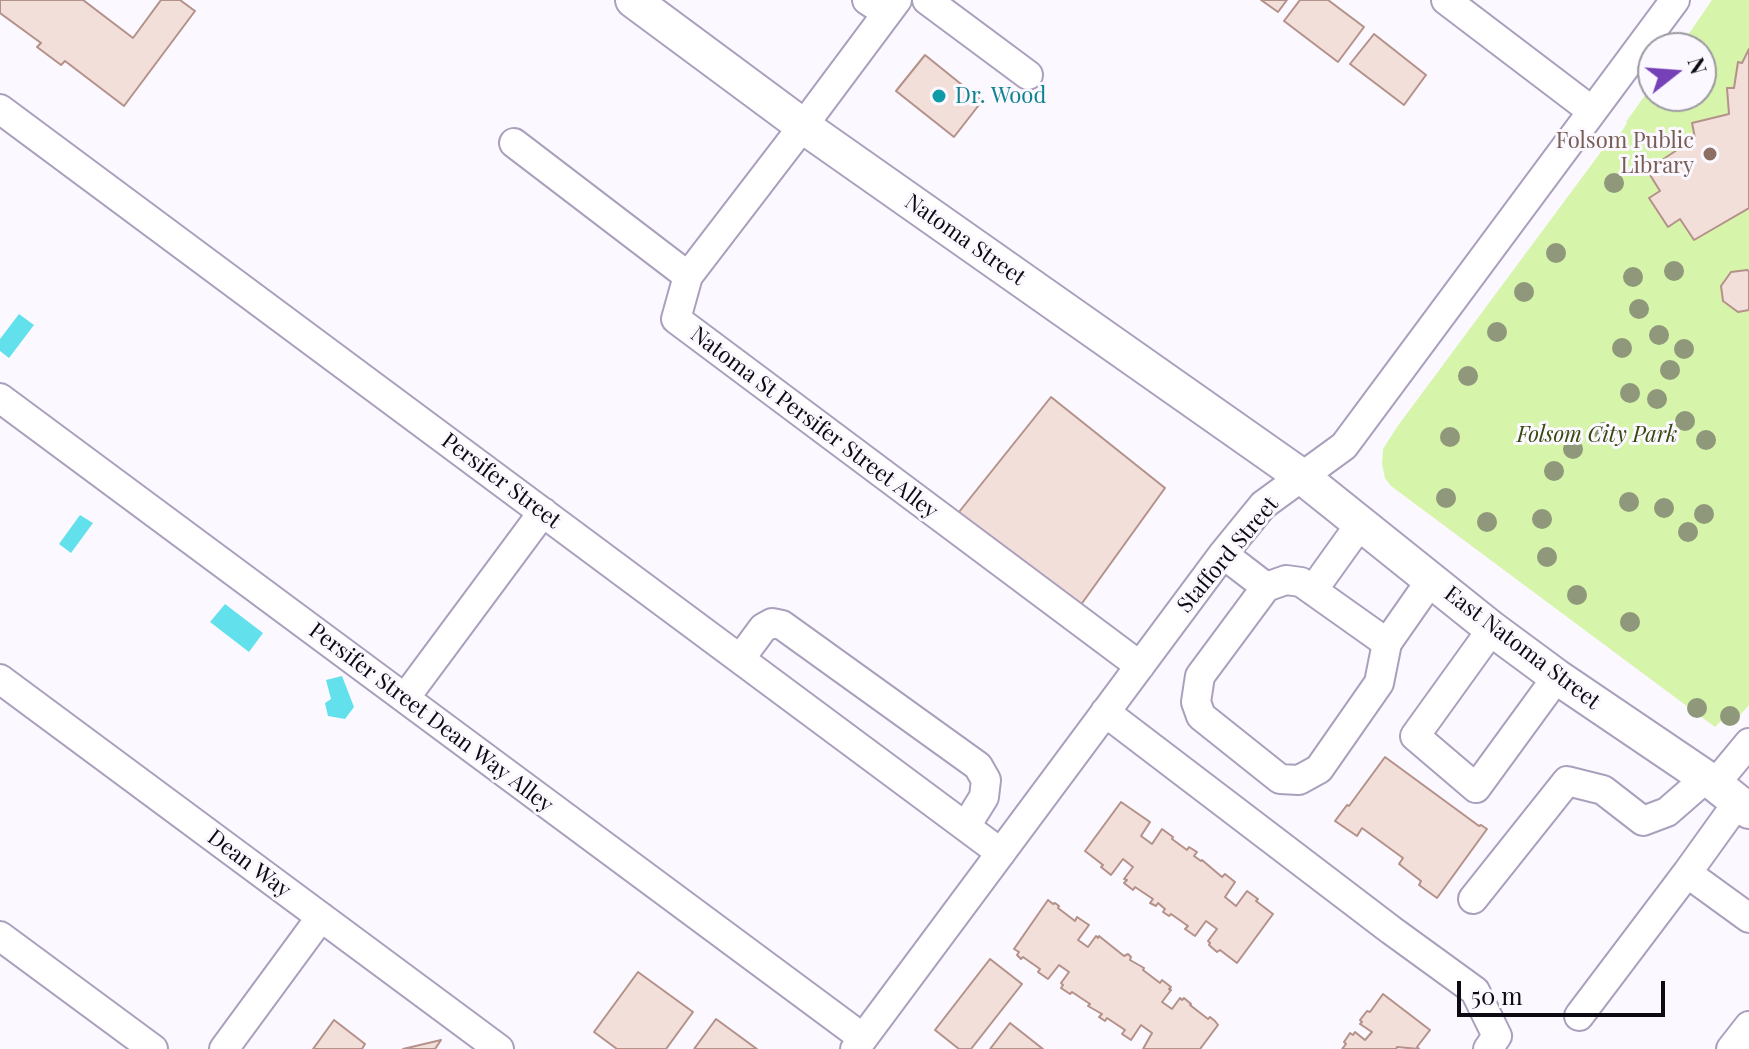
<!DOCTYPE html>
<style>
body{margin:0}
#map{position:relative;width:1749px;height:1049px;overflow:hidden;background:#fbf8ff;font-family:"Playfair Display",serif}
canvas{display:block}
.north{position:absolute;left:1637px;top:32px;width:80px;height:80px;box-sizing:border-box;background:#fbf8ff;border:2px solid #9c99a1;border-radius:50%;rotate:73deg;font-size:22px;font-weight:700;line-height:32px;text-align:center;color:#0e0a14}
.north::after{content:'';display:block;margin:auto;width:28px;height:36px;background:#7640b7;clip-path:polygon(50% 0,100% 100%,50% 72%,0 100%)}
.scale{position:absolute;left:1457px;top:981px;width:208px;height:36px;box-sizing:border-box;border:4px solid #0e0a14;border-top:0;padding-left:10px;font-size:24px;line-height:28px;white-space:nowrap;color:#0e0a14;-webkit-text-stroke:6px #fbf8ff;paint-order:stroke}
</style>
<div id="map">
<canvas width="1749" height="1049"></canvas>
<div class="north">N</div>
<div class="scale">50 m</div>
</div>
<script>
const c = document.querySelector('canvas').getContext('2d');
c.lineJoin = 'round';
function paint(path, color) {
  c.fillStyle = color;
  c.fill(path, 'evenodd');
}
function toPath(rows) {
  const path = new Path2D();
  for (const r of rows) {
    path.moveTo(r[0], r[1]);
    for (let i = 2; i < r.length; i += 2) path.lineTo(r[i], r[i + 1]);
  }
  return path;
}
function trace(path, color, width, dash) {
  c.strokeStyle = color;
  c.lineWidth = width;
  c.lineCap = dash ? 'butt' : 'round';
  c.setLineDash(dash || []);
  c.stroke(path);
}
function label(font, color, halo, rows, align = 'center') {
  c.font = font + ' "Playfair Display",serif';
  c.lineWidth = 6;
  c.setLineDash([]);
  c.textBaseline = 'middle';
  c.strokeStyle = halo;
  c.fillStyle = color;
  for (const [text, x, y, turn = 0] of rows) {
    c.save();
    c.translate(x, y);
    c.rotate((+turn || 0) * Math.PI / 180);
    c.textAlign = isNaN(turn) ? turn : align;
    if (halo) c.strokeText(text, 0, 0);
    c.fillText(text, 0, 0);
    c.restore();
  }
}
const green = toPath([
 [1712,0,1749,0,1749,705,1732,724,1724,718,1715,727,1391,486,1385,478,1382,464,1383,449,1397,427,1612,137,1617,139,1627,123,1626,122,1653,84,1653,96,1701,96,1701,48,1679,48]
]);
const water = toPath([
 [19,314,34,325,9,358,0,351,0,339],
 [80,515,93,523,71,553,59,544],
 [225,604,263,633,249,652,210,622],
 [342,676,354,707,345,719,328,716,325,703,331,699,326,680]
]);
const building = toPath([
 [0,0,83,0,133,38,161,0,180,0,195,11,124,106,65,61,61,65,37,47,41,43,0,13,0,0],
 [1261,0,1287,0,1278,12,1261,0],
 [1300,0,1328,0,1364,27,1338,62,1284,21,1300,0],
 [1374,34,1426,75,1404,105,1350,64,1374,34],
 [1749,49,1749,208,1694,240,1680,219,1668,227,1649,198,1660,191,1647,170,1695,138,1692,123,1729,114,1727,88,1734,88,1738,62,1742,63,1749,49],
 [925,55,982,101,954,137,896,91,925,55],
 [1747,270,1749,271,1749,310,1738,312,1723,301,1721,286,1731,272,1747,270],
 [1051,397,1165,488,1080,606,955,517,1051,397],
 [1385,757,1479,826,1481,825,1487,829,1437,898,1419,885,1421,881,1399,864,1403,858,1362,828,1357,836,1335,821,1347,805,1349,806,1385,757],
 [1121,802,1150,822,1141,836,1152,844,1162,829,1173,837,1172,839,1187,850,1189,847,1197,852,1194,856,1201,861,1202,860,1222,877,1225,874,1235,882,1225,897,1236,906,1247,891,1258,899,1256,901,1273,914,1237,963,1220,950,1217,952,1209,945,1210,943,1208,941,1217,929,1206,921,1195,936,1185,929,1188,926,1171,914,1169,916,1163,912,1165,909,1158,903,1156,906,1150,903,1153,899,1135,887,1133,890,1124,883,1127,880,1124,879,1133,867,1123,859,1111,875,1101,867,1103,865,1085,851,1121,802],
 [1048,900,1053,904,1055,903,1059,906,1058,908,1075,921,1077,917,1089,925,1078,940,1088,947,1096,936,1098,938,1099,936,1124,956,1128,954,1131,957,1130,960,1144,968,1143,970,1160,983,1162,980,1171,987,1169,989,1171,990,1162,1002,1172,1009,1180,998,1182,1000,1184,998,1191,1004,1190,1005,1208,1019,1210,1017,1215,1021,1218,1025,1200,1049,1143,1049,1152,1033,1141,1025,1131,1040,1122,1034,1125,1030,1107,1018,1105,1021,1099,1017,1102,1014,1088,1006,1090,1004,1072,992,1070,994,1061,988,1063,985,1061,983,1069,972,1059,965,1048,979,1038,972,1040,969,1023,957,1021,959,1017,955,1019,952,1014,949,1048,900],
 [990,959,1022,984,971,1049,959,1049,935,1030,990,959],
 [638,972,693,1012,666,1049,617,1049,594,1032,638,972],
 [1383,994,1430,1030,1417,1047,1419,1049,1397,1047,1396,1049,1342,1049,1346,1044,1344,1042,1350,1033,1353,1035,1355,1032,1365,1040,1372,1032,1360,1024,1362,1022,1360,1020,1367,1011,1370,1012,1383,994],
 [716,1019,757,1049,694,1049,716,1019],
 [334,1020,365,1044,362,1049,313,1049,334,1020],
 [1010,1023,1043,1049,990,1049,1010,1023],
 [441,1040,435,1049,403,1049,441,1040]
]);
const minor = toPath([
 [867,0,887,13],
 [897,0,803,126,688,276,676,319,1140,666],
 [927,0,1028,75],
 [1446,0,1592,111],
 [0,109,1001,853],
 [514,143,688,276],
 [0,398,863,1038],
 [1223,554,1266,587,1200,676,1196,702,1201,716,1280,779,1299,780,1319,769,1379,683,1387,643,1431,580],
 [1266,587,1286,580,1301,582,1387,643],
 [1313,590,1361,523],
 [1492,629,1415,736,1476,788,1557,677],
 [740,659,763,628,772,623,782,625,978,766,986,780,984,797,966,826],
 [0,679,499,1049],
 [405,698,543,512],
 [1105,712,1391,930,1475,991,1497,1036,1488,1049],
 [1715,784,1749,743],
 [1687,873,1749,918],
 [1473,899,1567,781,1603,790,1643,821,1667,812,1706,778],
 [0,936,153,1049],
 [1579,1016,1687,873,1738,802],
 [224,1049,321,917],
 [855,1049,1223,554,1263,505,1344,446,1675,0],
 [1731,1049,1749,1026]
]);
const major = toPath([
 [633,0,803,126,1301,476,1492,629,1557,677,1715,784,1749,811]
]);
const trees = [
 [1614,183],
 [1556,253],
 [1674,271],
 [1633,277],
 [1524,292],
 [1639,309],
 [1497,332],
 [1659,335],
 [1622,348],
 [1684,349],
 [1670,370],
 [1468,376],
 [1630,393],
 [1657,399],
 [1685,421],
 [1604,432],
 [1450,437],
 [1706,440],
 [1573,449],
 [1554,471],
 [1446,498],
 [1629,502],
 [1664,508],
 [1704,514],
 [1542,519],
 [1487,522],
 [1688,532],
 [1547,557],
 [1577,595],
 [1630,622],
 [1697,708],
 [1730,716]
];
const markers = [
 [939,96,8,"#0f9aa8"],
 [1710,154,8,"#8d6e63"]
];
const cultureNames = [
 ["Dr. Wood",955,96]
];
const educationNames = [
 ["Folsom Public",1694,141],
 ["Library",1694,166]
];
const streetNames = [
 ["Natoma Street",965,240,35],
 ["Natoma St Persifer Street Alley",814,423,37],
 ["Persifer Street",501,481,37],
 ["Stafford Street",1228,555,-50],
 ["East Natoma Street",1522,648,37],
 ["Persifer Street Dean Way Alley",431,718,37],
 ["Dean Way",249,864,37]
];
const parkNames = [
 ["Folsom City Park",1597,435]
];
paint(green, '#d7f4ab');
paint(water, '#62e1ed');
paint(building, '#f3dfda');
trace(building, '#b49189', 2);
trace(minor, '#aa9fbd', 32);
trace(major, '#aa9fbd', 38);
trace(minor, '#fff', 28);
trace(major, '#fff', 34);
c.fillStyle = '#8f987a';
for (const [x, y] of trees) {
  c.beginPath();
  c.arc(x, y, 10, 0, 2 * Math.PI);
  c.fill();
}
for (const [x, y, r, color] of markers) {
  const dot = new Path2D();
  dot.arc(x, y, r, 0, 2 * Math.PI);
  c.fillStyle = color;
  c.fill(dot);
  trace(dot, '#fbf8ff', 3);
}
label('22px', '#0d838f', '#fbf8ff', cultureNames, 'left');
label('22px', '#785e54', '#fbf8ff', educationNames, 'right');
label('22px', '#0e0a14', '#fbf8ff', streetNames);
label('italic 22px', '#36490e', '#fbf8ff', parkNames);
</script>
